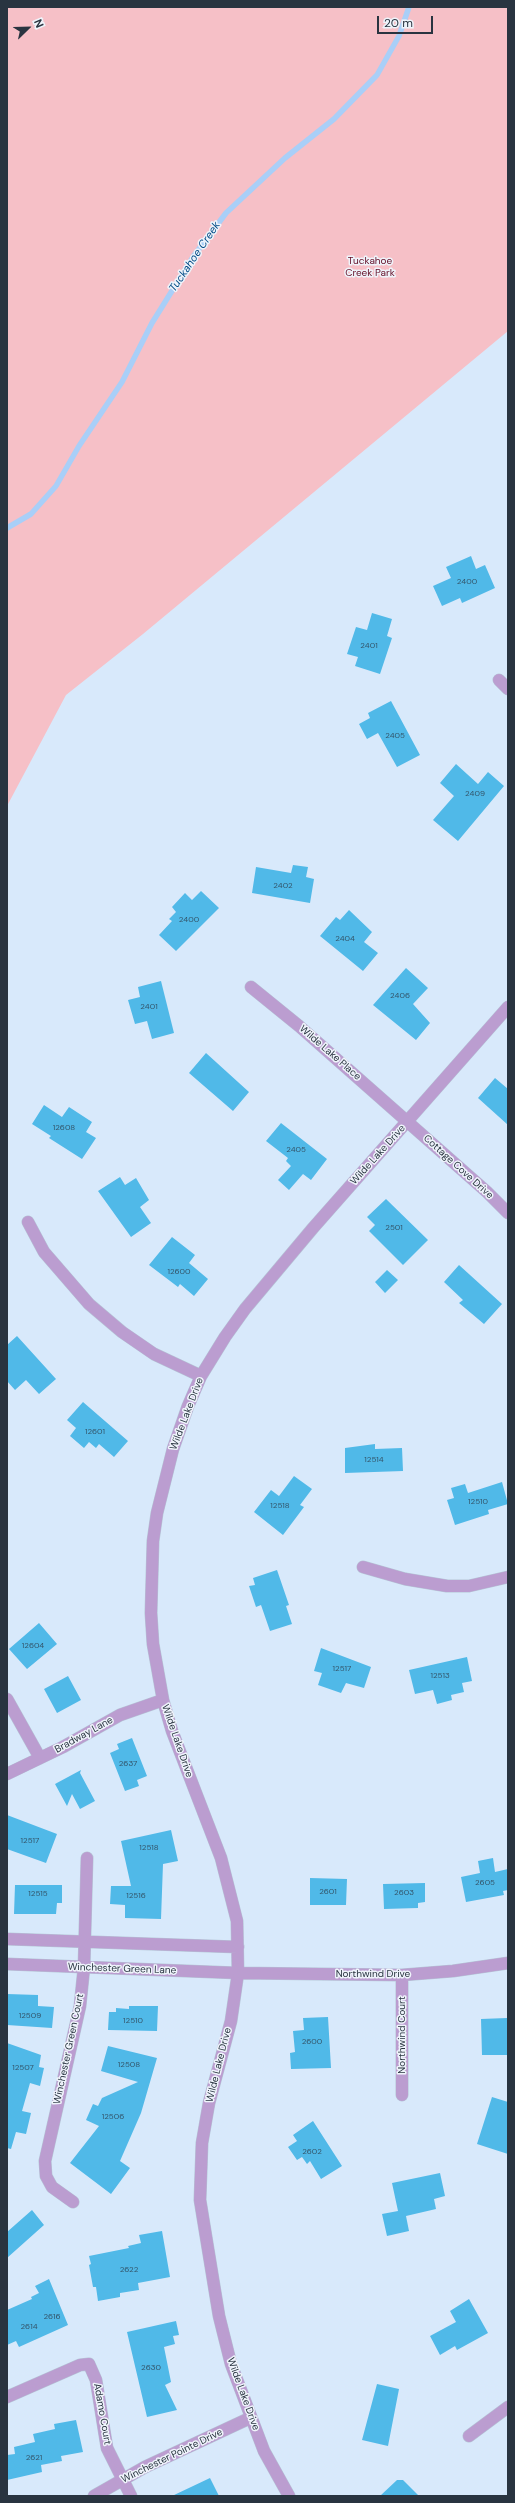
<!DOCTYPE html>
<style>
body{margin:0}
#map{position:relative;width:515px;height:2503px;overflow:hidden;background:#d8e9fb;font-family:"DM Sans",sans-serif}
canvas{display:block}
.frame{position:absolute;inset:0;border:8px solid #293440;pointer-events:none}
.north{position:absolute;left:8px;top:8px;width:40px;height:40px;-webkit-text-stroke:3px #eff4fb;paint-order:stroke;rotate:67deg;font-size:11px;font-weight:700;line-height:16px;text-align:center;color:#293440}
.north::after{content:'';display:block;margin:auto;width:14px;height:18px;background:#293440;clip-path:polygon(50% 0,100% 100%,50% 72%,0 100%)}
.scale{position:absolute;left:377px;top:16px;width:56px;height:18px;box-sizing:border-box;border:2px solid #293440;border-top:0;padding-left:5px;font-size:12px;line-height:14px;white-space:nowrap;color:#293440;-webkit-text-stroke:3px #eff4fb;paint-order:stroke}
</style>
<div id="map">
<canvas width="515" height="2503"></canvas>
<div class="frame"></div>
<div class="north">N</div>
<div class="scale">20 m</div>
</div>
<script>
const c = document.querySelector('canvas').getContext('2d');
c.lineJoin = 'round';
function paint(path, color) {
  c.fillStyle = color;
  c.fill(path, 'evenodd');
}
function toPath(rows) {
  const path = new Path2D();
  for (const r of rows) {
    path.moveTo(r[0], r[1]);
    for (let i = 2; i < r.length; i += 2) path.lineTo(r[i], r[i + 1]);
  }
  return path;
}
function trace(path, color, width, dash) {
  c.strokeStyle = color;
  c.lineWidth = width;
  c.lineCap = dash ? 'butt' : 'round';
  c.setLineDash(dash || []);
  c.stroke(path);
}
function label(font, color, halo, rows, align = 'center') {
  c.font = font + ' "DM Sans",sans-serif';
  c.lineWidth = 3;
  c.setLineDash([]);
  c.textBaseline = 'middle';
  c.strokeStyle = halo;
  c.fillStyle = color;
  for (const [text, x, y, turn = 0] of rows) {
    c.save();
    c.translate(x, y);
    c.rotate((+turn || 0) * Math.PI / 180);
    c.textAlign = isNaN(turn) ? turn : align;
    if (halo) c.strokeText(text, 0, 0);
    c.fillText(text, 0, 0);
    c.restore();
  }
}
const green = toPath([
 [7,7,508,7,508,331,143,634,66,695,7,806]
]);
const stream = toPath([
 [7,528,31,514,56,486,79,446,122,382,152,323,193,257,226,213,285,158,334,119,377,75,399,36,409,7]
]);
const building = toPath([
 [471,556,476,569,485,565,495,588,462,603,460,598,442,606,433,586,451,578,446,567],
 [372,613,392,619,387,636,392,638,380,674,355,666,358,657,347,654,356,627,367,630],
 [391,701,420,755,397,767,378,733,367,739,359,724,370,718,368,713],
 [456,764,478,784,488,772,504,786,458,841,433,820,454,796,440,783],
 [293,865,308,867,306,877,314,879,310,903,252,893,256,867,291,873],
 [201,891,219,908,176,951,159,935,172,921,169,919,176,912,172,907,185,893,192,900],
 [349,910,372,932,364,942,378,953,363,971,320,936,336,917,340,920],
 [406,968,428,988,413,1004,430,1023,416,1040,373,1005],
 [161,981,174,1033,152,1039,147,1021,135,1024,128,1000,140,997,138,987],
 [206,1053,249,1092,233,1111,189,1073],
 [495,1078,508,1089,508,1125,478,1098],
 [44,1105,62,1117,69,1107,92,1122,86,1132,96,1138,82,1159,49,1138,51,1136,32,1124],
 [281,1123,327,1159,311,1180,303,1174,289,1190,278,1180,291,1166,286,1161,288,1158,266,1141],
 [120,1177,125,1185,136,1178,149,1200,140,1207,151,1223,131,1237,98,1191],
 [386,1199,428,1240,403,1265,369,1231,375,1225,367,1217],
 [172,1237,195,1255,189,1263,208,1279,194,1296,180,1284,178,1287,149,1265],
 [459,1265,502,1304,484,1324,459,1303,463,1300,444,1282],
 [387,1270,398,1280,385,1293,375,1282],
 [17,1336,56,1379,39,1394,26,1380,15,1390,7,1381,7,1345],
 [83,1402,128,1441,114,1457,99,1444,96,1448,89,1442,84,1448,70,1436,76,1428,67,1420],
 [375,1444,375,1449,402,1448,403,1471,345,1473,345,1448],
 [294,1476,312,1489,300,1505,304,1507,283,1535,254,1512,271,1490,279,1496],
 [502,1482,508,1504,488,1510,489,1514,455,1525,447,1500,454,1498,451,1488,465,1484,468,1493],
 [277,1570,289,1605,286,1606,292,1624,270,1631,261,1605,256,1607,249,1586,255,1585,253,1578],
 [39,1623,57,1644,27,1669,9,1649],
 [321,1648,371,1667,364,1688,346,1683,341,1693,318,1685,322,1673,314,1671],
 [467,1657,472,1681,462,1683,464,1692,451,1695,452,1700,437,1704,433,1690,415,1694,409,1670],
 [68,1676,81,1700,57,1713,44,1689],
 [132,1738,147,1776,137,1780,139,1786,125,1791,110,1753,119,1749,117,1744],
 [81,1770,80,1773,95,1801,80,1809,72,1794,67,1806,55,1784],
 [7,1815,57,1834,46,1863,7,1849],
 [171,1830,178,1861,163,1864,161,1919,125,1918,125,1905,110,1904,111,1886,131,1886,121,1841],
 [493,1858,495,1872,508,1869,508,1890,503,1891,504,1895,466,1902,461,1877,480,1873,478,1861],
 [310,1878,347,1879,346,1905,310,1905],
 [425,1883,425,1902,418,1903,418,1908,384,1909,383,1884],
 [15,1885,62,1885,62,1903,57,1903,56,1914,14,1914],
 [7,1994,38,1995,38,2006,54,2007,52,2028,7,2025],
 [129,2006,158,2006,157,2031,108,2030,109,2012,116,2012,116,2008,129,2009],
 [328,2017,331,2068,291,2069,290,2053,295,2052,293,2031,304,2030,303,2018],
 [507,2018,507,2055,482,2055,481,2019],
 [7,2043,41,2055,39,2067,44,2068,40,2086,30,2083,22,2111,31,2113,26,2134,16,2132,11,2149,7,2148],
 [108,2046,157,2058,141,2113,120,2161,130,2168,111,2194,70,2163,99,2126,86,2120,93,2104,98,2106,102,2098,138,2082,101,2071],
 [492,2097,508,2102,508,2154,477,2144],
 [313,2121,342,2166,321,2179,310,2161,307,2164,302,2157,297,2160,288,2147,297,2141,293,2135],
 [440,2173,445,2196,434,2199,436,2209,406,2216,409,2231,387,2236,382,2214,398,2211,392,2183],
 [32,2210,44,2225,7,2258,7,2232],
 [162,2231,170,2277,138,2283,139,2290,120,2293,120,2297,98,2301,96,2287,93,2287,89,2265,91,2264,89,2256,129,2248,128,2246,141,2243,139,2235],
 [49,2279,68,2325,19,2347,16,2341,7,2345,7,2310,32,2299,31,2297,39,2293,35,2286],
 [469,2299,488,2333,457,2350,455,2346,440,2355,430,2336,456,2322,450,2311],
 [176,2321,179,2335,173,2336,175,2344,164,2347,171,2382,165,2385,177,2410,147,2417,127,2332],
 [377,2384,399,2389,388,2446,362,2440],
 [76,2420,83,2452,61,2456,62,2461,41,2465,42,2472,7,2480,7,2455,15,2454,14,2447,35,2442,33,2434,55,2429,54,2424],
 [210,2478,219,2496,172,2496],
 [397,2480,403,2480,419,2496,380,2496]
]);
const street = toPath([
 [499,680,508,689],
 [251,987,299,1026,487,1192,508,1213],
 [28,1222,44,1252,89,1304,122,1332,154,1354,201,1376],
 [363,1567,405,1579,447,1586,469,1586,508,1577],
 [7,1699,40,1758],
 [7,1774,63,1747,120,1715,163,1700],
 [7,1939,238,1947],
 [7,1964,238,1973,402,1975,453,1971,508,1963],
 [402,1975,402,2095],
 [73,2202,52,2187,46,2176,45,2161,80,2006,84,1967,87,1858],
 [7,2397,80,2365,89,2364,96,2380,107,2448,131,2496],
 [469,2436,508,2407],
 [94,2496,145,2467,250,2418],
 [289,2496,264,2451,231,2364,219,2316,200,2200,202,2143,209,2103,231,2021,238,1973,237,1921,221,1858,172,1731,163,1700,153,1644,151,1613,153,1541,157,1513,173,1449,188,1406,201,1376,225,1337,245,1309,313,1228,508,1007]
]);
const numberNames = [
 ["2400",467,582],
 ["2401",369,646],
 ["2405",395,736],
 ["2409",475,794],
 ["2402",283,886],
 ["2400",189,920],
 ["2404",345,939],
 ["2406",400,996],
 ["2401",149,1007],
 ["12608",64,1128],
 ["2405",296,1150],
 ["2501",394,1228],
 ["12600",179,1272],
 ["12601",95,1432],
 ["12514",374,1460],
 ["12510",478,1502],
 ["12518",280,1506],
 ["12604",33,1646],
 ["12517",342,1669],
 ["12513",440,1676],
 ["2637",128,1764],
 ["12517",30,1841],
 ["12518",149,1848],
 ["2605",485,1883],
 ["2601",328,1892],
 ["2603",404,1893],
 ["12515",38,1894],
 ["12516",136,1896],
 ["12509",30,2016],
 ["12510",133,2021],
 ["2600",312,2042],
 ["12508",129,2065],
 ["12507",23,2068],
 ["12506",113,2117],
 ["2602",312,2152],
 ["2622",129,2270],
 ["2616",52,2317],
 ["2614",29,2327],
 ["2630",151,2368],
 ["2621",34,2458]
];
const parkNames = [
 ["Tuckahoe",370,261],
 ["Creek Park",370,273]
];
const streetNames = [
 ["Wilde Lake Place",330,1053,41],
 ["Wilde Lake Drive",378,1155,-48],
 ["Cottage Cove Drive",458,1167,42],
 ["Wilde Lake Drive",187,1414,-69],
 ["Bradway Lane",84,1735,-29],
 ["Wilde Lake Drive",177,1741,71],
 ["Winchester Green Lane",122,1969,2],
 ["Northwind Drive",373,1974],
 ["Northwind Court",402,2035,-90],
 ["Winchester Green Court",69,2049,-78],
 ["Wilde Lake Drive",219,2065,-76],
 ["Wilde Lake Drive",243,2394,70],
 ["Adamo Court",102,2414,80],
 ["Winchester Pointe Drive",172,2456,-26]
];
const waterNames = [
 ["Tuckahoe Creek",195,257,-56]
];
paint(green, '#f6c0c7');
trace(stream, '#a9cff8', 5.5);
paint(building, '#50b9e8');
trace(street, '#b5c5d6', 13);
trace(street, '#bb9dd0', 12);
label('8px', '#33556a', null, numberNames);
label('10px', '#630d26', '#eff4fb', parkNames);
label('10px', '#293440', '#eff4fb', streetNames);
label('italic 11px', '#004b86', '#eff4fb', waterNames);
</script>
